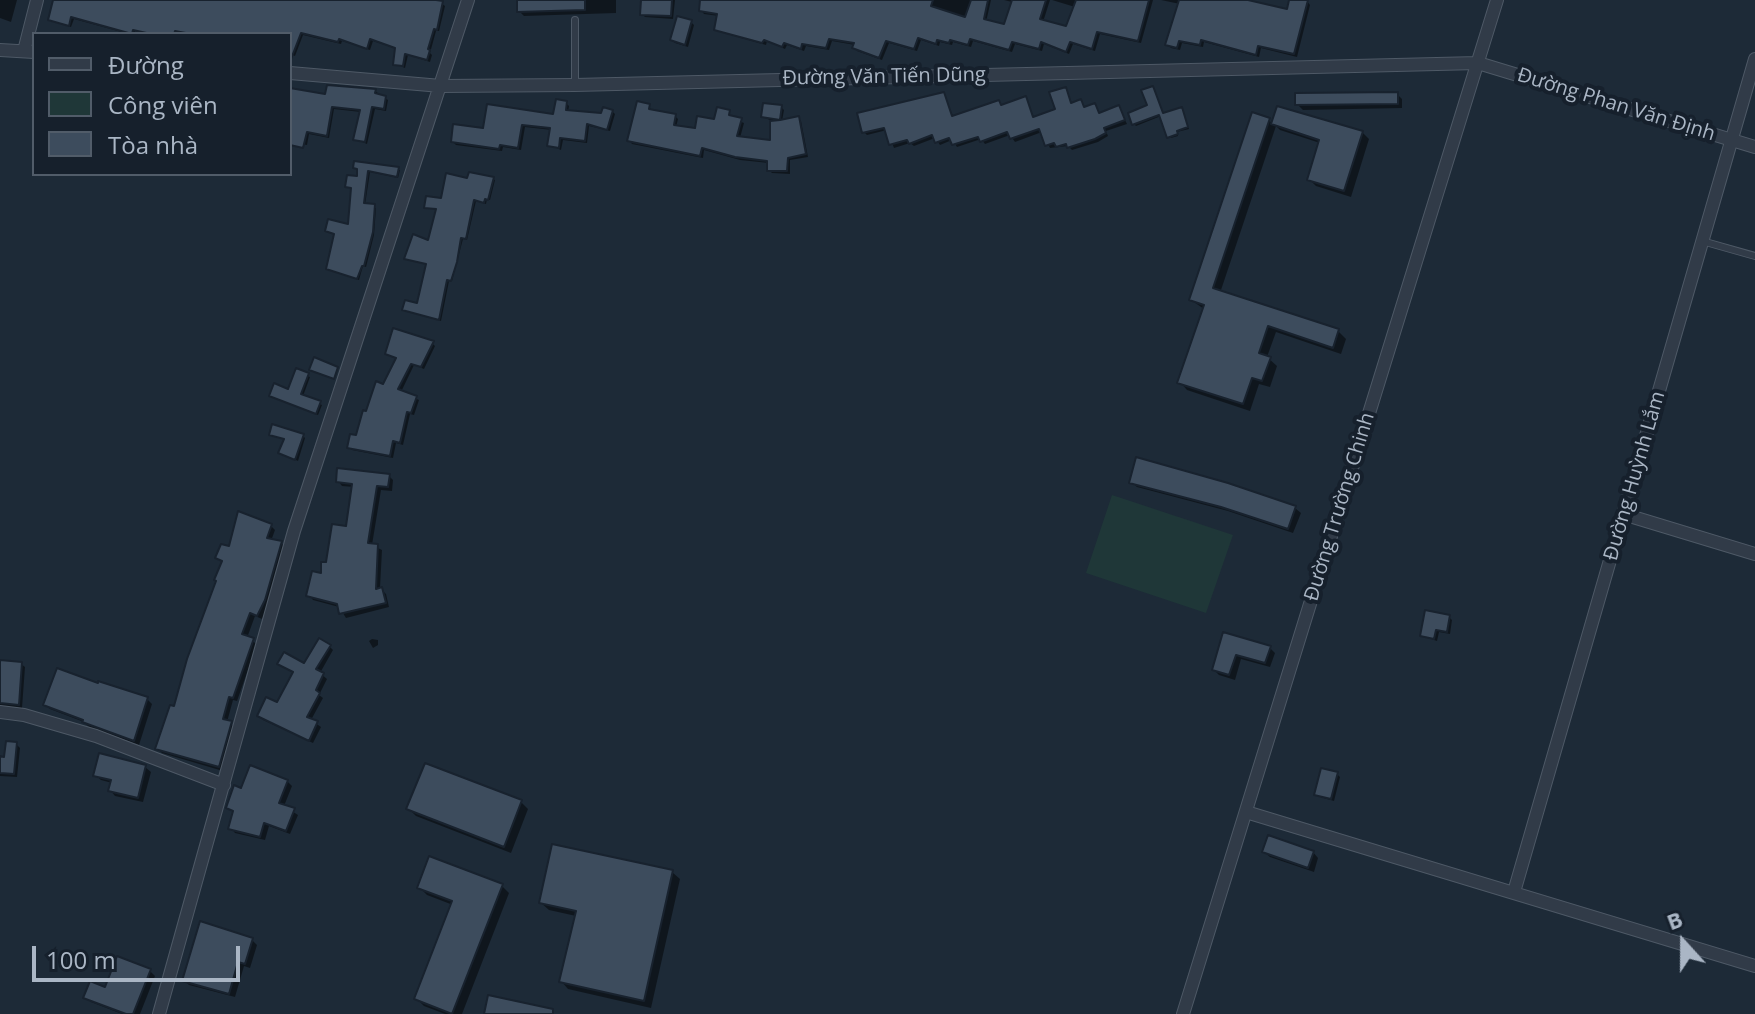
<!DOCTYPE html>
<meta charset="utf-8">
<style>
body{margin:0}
#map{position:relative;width:1755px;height:1014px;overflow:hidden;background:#1d2a37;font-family:"Open Sans",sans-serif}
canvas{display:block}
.legend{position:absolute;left:32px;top:32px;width:260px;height:144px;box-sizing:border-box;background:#16202c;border:2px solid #515c69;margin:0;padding:10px 14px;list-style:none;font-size:24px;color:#aab6c5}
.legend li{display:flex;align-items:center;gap:16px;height:40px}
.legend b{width:40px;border:2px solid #515c69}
.north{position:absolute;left:1643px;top:902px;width:80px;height:80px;-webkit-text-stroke:6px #16202c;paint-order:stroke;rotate:339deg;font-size:22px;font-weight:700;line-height:32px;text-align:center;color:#aab6c5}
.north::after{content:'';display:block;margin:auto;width:28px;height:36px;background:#aab6c5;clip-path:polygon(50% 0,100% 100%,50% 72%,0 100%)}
.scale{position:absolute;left:32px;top:946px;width:208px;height:36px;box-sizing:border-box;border:4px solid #aab6c5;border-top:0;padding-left:10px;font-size:24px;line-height:28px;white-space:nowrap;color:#aab6c5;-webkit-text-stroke:6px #16202c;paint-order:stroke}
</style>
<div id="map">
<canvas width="1755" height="1014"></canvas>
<ul class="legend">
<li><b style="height:10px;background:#313b48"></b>Đường</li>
<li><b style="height:22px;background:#1f3738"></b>Công viên</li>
<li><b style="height:22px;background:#3d4c5d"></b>Tòa nhà</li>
</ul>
<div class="north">B</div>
<div class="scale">100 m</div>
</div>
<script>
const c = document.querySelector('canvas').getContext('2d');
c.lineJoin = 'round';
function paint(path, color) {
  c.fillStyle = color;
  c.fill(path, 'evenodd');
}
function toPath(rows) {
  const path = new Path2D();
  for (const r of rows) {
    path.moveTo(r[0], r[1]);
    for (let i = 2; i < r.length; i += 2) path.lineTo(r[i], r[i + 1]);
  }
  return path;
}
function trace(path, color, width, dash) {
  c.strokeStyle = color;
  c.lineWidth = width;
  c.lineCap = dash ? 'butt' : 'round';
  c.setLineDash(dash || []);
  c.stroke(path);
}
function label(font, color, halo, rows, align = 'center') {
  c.font = font + ' "Open Sans",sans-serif';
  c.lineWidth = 8;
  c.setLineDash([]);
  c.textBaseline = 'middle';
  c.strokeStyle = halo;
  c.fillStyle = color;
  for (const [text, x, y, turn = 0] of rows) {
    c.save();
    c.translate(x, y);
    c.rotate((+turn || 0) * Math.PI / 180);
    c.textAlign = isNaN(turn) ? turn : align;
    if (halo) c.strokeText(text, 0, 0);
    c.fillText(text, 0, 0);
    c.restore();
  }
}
const green = toPath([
 [1112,495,1233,535,1206,613,1086,573]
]);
const shadow = toPath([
 [0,0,17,0,11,22,0,18],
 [55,0,437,0,445,6,439,31,436,31,430,53,432,55,430,62,408,55,405,68,395,64,397,49,373,41,370,50,342,41,341,44,303,35,295,56,290,54,290,34,146,34,135,31,134,34,129,34,74,19,71,27,50,20],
 [519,0,616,0,616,13,524,16,519,11],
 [643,0,675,0,673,19,645,17,642,14],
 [702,0,991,0,986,22,1006,27,1012,2,1004,0,1050,0,1043,22,1067,28,1075,7,1052,0,1153,0,1141,43,1100,34,1095,51,1073,44,1069,54,1044,44,1042,51,1015,44,1012,52,973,41,971,47,953,42,952,45,940,42,939,46,921,40,917,51,889,43,882,60,857,51,855,45,832,41,829,50,806,46,804,51,787,45,785,49,767,41,766,45,720,32,716,29,719,16,704,14,701,10],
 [1161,0,1252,0,1252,3,1289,11,1291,0,1307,1,1310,5,1297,57,1261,48,1259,57,1204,42,1203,47,1182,43,1180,50,1171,48,1167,44,1180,4],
 [691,22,694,25,688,47,675,43,672,40],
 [1065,89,1072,104,1081,101,1085,108,1094,105,1100,115,1119,108,1127,124,1106,131,1108,136,1098,142,1072,150,1068,146,1050,148,1042,132,1015,142,1010,135,985,144,981,139,957,147,952,140,940,145,935,138,914,146,910,143,894,148,887,130,867,135,864,132,943,94,954,118,999,102,1003,106,1025,98,1035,119,1057,110],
 [290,90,327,97,375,91,388,100,386,111,375,109,367,144,355,139,361,112,334,109,329,138,309,134,307,145,290,142],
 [1397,94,1402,99,1402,108,1303,110,1297,104],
 [566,103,569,106,568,112,603,115,612,111,615,114,610,131,589,126,587,143,563,140,561,150,549,145,552,130,525,127,521,150,503,147,502,151,456,145,453,142,485,130,554,116],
 [649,106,652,111,675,116,678,119,676,127,697,130,729,112,731,118,744,123,740,138,772,142,772,121,763,117,781,107,784,110,782,121,798,118,801,121,808,157,790,160,790,174,772,173,769,170,769,163,740,160,704,150,703,158,632,144,629,140],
 [1149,107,1163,115,1182,110,1189,129,1177,132,1178,136,1171,138,1161,116,1136,126,1134,124],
 [1269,120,1273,125,1362,132,1369,139,1351,197,1316,186,1309,179,1320,143,1280,130,1276,126,1220,293,1338,331,1346,339,1341,354,1276,332,1267,357,1277,366,1270,387,1259,384,1250,411,1187,390,1180,382,1204,309,1191,300],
 [355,168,400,170,398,178,370,172,365,205,376,208,374,235,366,267,363,266,359,280,328,269,336,234,327,231,349,226,353,188,348,186,358,179,359,170],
 [493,179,495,180,490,200,487,199,486,204,476,201,467,240,463,239,452,281,449,281,441,321,406,311,404,309,418,305,428,265,406,258,429,243,437,210,426,207,443,200,469,180],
 [432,343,435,346,424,369,414,365,401,392,419,400,414,415,410,414,403,445,396,443,393,458,352,450,349,447,358,438,367,413,384,386,397,359,387,353],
 [297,371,310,377,303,396,322,405,318,415,274,398,289,391],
 [271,434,303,436,305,438,298,461,281,453,285,440],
 [389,476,393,480,392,491,381,490,372,545,382,550,380,588,386,594,389,607,346,618,339,607,313,600,309,595,324,575,347,529,354,487,342,486,338,481],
 [1131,482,1295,508,1301,513,1293,533,1228,511,1137,487],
 [271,526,275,530,271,541,281,543,285,547,269,605,262,619,255,616,247,638,257,644,237,701,233,700,227,722,235,727,223,771,162,753,157,748,176,709,223,563,218,558],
 [1449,617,1452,620,1450,634,1439,632,1437,641,1422,636],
 [1225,634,1270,648,1275,653,1270,667,1241,659,1235,680,1219,675,1214,670],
 [372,639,378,640,378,645,373,648,369,641],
 [329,646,333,650,320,673,327,679,319,695,323,698,311,720,321,727,313,743,263,720,259,716,278,705,294,673,280,664,305,666],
 [0,664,21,664,25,667,22,708,0,707],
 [147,699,152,704,139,745,89,727,84,722,50,709,45,704],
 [16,744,20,748,17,777,0,776,0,758,6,759],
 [145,767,151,772,143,802,115,796,110,790,112,783,101,780,95,775],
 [1337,774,1340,777,1334,801,1320,797,1317,794],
 [287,781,292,786,284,806,298,815,290,834,269,826,265,840,235,833,231,828,233,812,228,808,242,790],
 [521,802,528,809,511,853,416,816,409,809],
 [1264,852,1313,852,1318,858,1314,872,1270,857],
 [672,872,680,879,651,1008,568,989,561,981,576,916,549,910,541,903],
 [502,886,509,893,462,1014,445,1014,424,1006,417,999,453,905,427,895,419,887],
 [252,940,257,945,250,968,244,966,235,997,189,985,184,980],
 [150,971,155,976,140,1014,122,1014,91,1002,86,997]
]);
const building = toPath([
 [53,0,436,0,443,1,437,30,434,29,428,49,430,50,427,60,405,54,403,66,393,65,395,48,370,39,367,49,339,39,338,42,301,33,291,59,290,34,191,34,175,31,174,34,151,34,133,30,132,34,71,17,69,26,48,20,53,0],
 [517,0,585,0,585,10,517,12,517,0],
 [641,0,672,0,671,16,640,15,641,0],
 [700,0,933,0,931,6,965,17,971,0,988,0,984,19,1004,24,1012,0,1046,0,1040,19,1066,26,1076,0,1149,0,1138,41,1097,32,1092,49,1070,42,1066,52,1041,42,1039,49,1012,42,1009,50,970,39,968,45,950,40,949,43,937,40,936,44,918,38,914,49,886,41,879,58,852,48,854,43,829,39,826,48,802,44,801,49,784,43,782,47,764,40,762,43,714,30,717,14,699,11,700,0],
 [1179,0,1248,0,1287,9,1289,0,1308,0,1294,54,1258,46,1256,55,1201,40,1200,45,1179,41,1177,48,1165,45,1179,0],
 [677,16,692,20,685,45,670,40,677,16],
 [327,85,376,89,375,93,386,96,384,109,372,107,365,142,353,140,360,110,332,107,327,136,307,132,303,148,290,145,290,88,325,94,327,85],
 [1153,86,1163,113,1182,107,1188,127,1177,131,1178,134,1167,138,1159,115,1132,125,1128,113,1147,105,1141,90,1153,86],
 [1066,87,1071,103,1081,99,1084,107,1095,103,1099,113,1119,105,1125,120,1104,128,1106,133,1095,139,1067,148,1066,144,1056,147,1054,143,1045,146,1039,129,1010,139,1007,132,980,142,978,137,952,145,949,138,935,143,932,135,909,144,907,140,889,145,884,128,862,133,857,113,944,92,952,116,999,100,1001,105,1026,96,1033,117,1055,109,1049,92,1066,87],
 [1398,92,1398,104,1295,105,1295,93,1398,92],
 [556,99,567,101,566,110,601,113,603,107,613,110,607,130,587,124,585,141,560,138,559,148,547,146,550,128,522,125,518,148,500,145,499,149,451,142,453,124,483,128,487,104,553,114,556,99],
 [637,101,650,104,649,109,676,114,674,125,695,128,697,116,714,119,717,107,730,110,729,115,742,118,737,136,770,140,770,121,780,120,761,117,763,103,782,105,780,120,799,116,806,154,788,158,787,171,767,171,767,161,735,157,702,148,700,156,627,141,637,101],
 [1277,106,1363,131,1344,191,1307,180,1319,140,1271,124,1277,106],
 [1252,112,1270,118,1213,288,1339,329,1333,348,1268,326,1259,353,1271,357,1262,381,1252,378,1243,404,1177,383,1204,305,1189,300,1252,112],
 [354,161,399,167,397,177,368,171,364,203,375,204,373,232,364,266,362,266,357,279,326,269,334,234,325,231,328,219,348,224,351,188,345,187,347,175,357,176,357,169,353,168,354,161],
 [469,172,494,177,488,200,485,199,484,203,474,200,466,239,461,238,457,262,451,281,447,280,439,320,402,310,405,300,417,303,426,264,404,259,413,234,428,240,436,209,424,208,426,196,441,198,446,173,467,178,469,172],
 [393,328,434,341,421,367,411,364,398,389,417,396,411,413,407,412,400,443,393,441,390,456,347,448,350,434,356,435,363,410,366,411,376,381,383,384,396,358,385,354,393,328],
 [314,357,338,367,334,379,309,370,314,357],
 [296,368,309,373,301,394,321,401,316,414,269,396,274,383,288,389,296,368],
 [272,424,304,434,295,460,278,453,284,439,269,435,272,424],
 [1136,457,1228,483,1296,506,1288,529,1221,507,1129,483,1136,457],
 [337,468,390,474,388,487,377,486,368,543,378,544,376,589,382,587,386,603,339,614,337,604,306,596,312,571,321,573,321,562,326,562,332,524,346,526,352,484,336,482,337,468],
 [238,511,272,524,267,538,282,541,265,600,257,616,250,613,242,634,254,638,233,698,229,697,223,719,232,721,219,767,155,749,170,705,174,706,187,659,216,581,214,580,222,561,215,558,221,544,229,546,238,511],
 [1425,610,1450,615,1447,632,1436,630,1434,639,1420,636,1425,610],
 [1223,632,1271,646,1265,663,1236,655,1229,675,1212,670,1223,632],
 [319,638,331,645,316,669,324,673,316,690,320,693,307,717,318,721,309,741,257,716,266,697,277,702,293,672,277,664,284,652,304,663,319,638],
 [0,660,22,662,19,705,0,703,0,660],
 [57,668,98,683,98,681,148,697,134,741,82,722,83,720,43,705,57,668],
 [6,741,17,742,14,774,0,773,0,756,4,757,6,741],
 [99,753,146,765,138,798,108,791,111,780,93,776,99,753],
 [425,763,522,800,504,847,406,809,425,763],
 [250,765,288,780,279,803,295,808,286,831,264,823,260,837,228,829,233,811,226,808,227,805,234,785,241,788,250,765],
 [1321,768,1338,772,1331,799,1314,795,1321,768],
 [1268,835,1314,851,1308,868,1262,852,1268,835],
 [552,844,673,870,644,1001,559,982,576,911,539,903,552,844],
 [429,856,503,884,452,1014,414,999,452,901,417,888,429,856],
 [200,921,253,938,245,964,238,962,229,994,182,981,200,921],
 [117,956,151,969,133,1014,126,1014,83,998,90,981,105,987,117,956],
 [488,995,553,1009,553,1014,484,1014,488,995]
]);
const service = toPath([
 [575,20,575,84],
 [1702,241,1755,256]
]);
const minor = toPath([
 [0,50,34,52],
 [24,51,37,0],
 [290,73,441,86,575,85,1478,63,1755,147],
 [1623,514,1755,554],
 [0,712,24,715,96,736,224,785],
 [1246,812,1755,966],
 [1514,892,1755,59],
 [159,1014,294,531,468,0],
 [1183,1014,1497,0]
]);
const streetNames = [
 ["Đường Văn Tiến Dũng",884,77,-1],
 ["Đường Phan Văn Định",1616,105,17],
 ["Đường Huỳnh Lắm",1635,476,-74],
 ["Đường Trường Chinh",1340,507,-73]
];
paint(green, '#1f3738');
paint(shadow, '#0007');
paint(building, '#3d4c5d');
trace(building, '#18222e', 2);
trace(service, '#4e5966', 8);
trace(minor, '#4e5966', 14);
trace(service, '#313b48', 6);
trace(minor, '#313b48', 12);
label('20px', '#aab6c5', '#16202c', streetNames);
</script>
